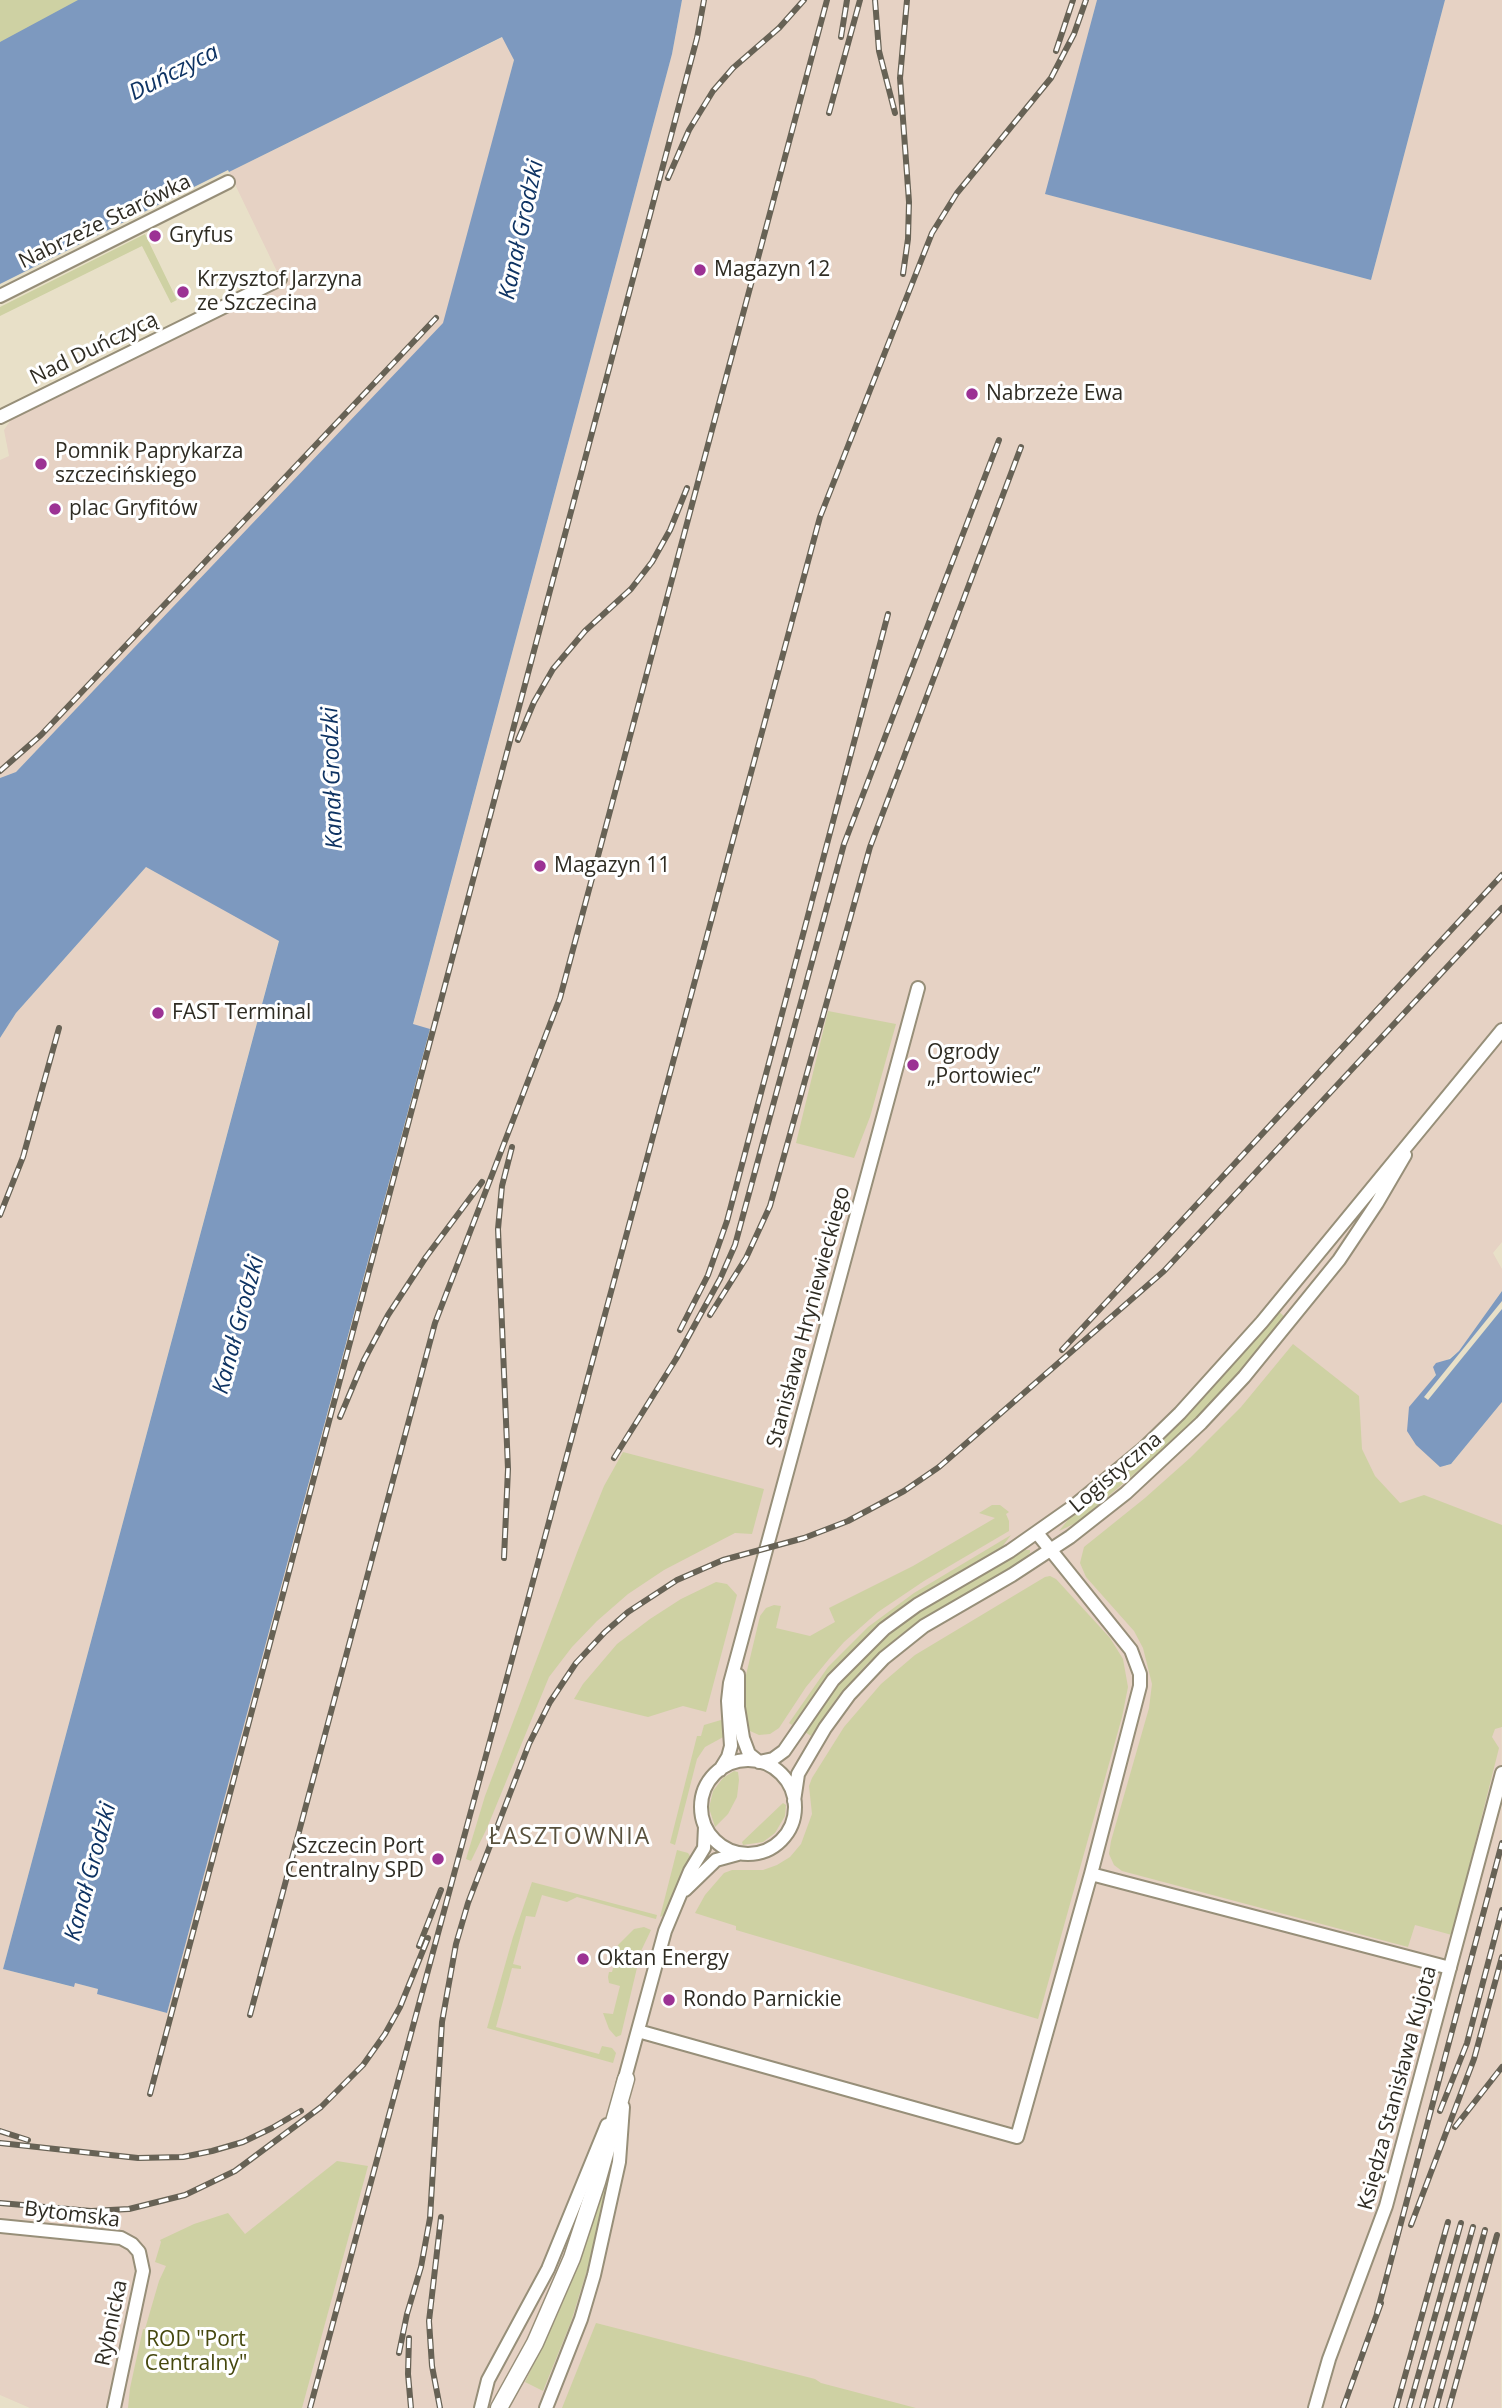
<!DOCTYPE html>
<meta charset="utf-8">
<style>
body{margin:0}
canvas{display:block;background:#e8e0c8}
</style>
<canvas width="1502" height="2408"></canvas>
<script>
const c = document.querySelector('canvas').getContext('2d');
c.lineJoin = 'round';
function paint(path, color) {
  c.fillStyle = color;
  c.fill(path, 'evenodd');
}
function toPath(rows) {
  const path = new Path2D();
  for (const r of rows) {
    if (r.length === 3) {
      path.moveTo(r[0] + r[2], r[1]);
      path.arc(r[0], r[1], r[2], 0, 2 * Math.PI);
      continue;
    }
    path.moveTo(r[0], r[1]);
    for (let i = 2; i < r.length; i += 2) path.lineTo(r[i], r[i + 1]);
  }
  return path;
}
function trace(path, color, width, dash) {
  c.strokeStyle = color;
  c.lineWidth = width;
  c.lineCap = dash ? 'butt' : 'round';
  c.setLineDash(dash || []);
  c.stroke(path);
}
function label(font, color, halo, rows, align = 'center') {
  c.font = font + ' "Open Sans",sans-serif';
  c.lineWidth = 6;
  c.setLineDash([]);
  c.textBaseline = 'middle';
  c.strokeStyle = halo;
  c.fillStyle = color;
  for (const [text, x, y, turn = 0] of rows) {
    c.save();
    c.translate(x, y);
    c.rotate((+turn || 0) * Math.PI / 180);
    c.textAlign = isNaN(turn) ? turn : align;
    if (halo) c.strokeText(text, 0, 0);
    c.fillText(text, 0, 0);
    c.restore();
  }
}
const industrial = toPath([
 [682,0,1097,0,1046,194,1371,280,1445,0,1502,0,1502,1242,1493,1253,1502,1269,1502,1291,1459,1351,1444,1362,1427,1387,1415,1400,1446,1466,1451,1464,1502,1402,1501,2408,30,2408,0,2395,0,1038,16,1013,146,867,279,940,3,1969,73,1987,75,1983,98,1989,97,1993,167,2013,430,1030,413,1025,672,54],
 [503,37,514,60,444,323,16,772,0,778,0,460,9,456,4,430,12,418,158,339,284,286,229,172]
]);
const green = toPath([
 [0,0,113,0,0,59],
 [145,234,177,300,171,303,142,246,0,316,0,307],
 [828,1011,896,1024,870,1117,854,1158,796,1143],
 [1278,1311,1285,1317,1215,1399,1172,1442,1078,1522,1059,1531,1071,1516,1128,1471,1191,1412],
 [1293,1344,1359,1396,1362,1449,1375,1476,1400,1503,1424,1495,1502,1525,1502,1727,1495,1729,1492,1737,1499,1748,1452,1935,1415,1925,1408,1947,1122,1871,1114,1865,1109,1854,1111,1841,1149,1708,1152,1684,1143,1648,1134,1631,1086,1577,1080,1563,1084,1547,1145,1498,1190,1458,1241,1407],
 [623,1452,764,1489,752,1534,735,1533,664,1570,628,1594,597,1621,572,1647,549,1677,487,1828,471,1861,466,1859,485,1796,578,1550,604,1486],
 [992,1505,1000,1505,1009,1512,1006,1514,1009,1521,1009,1531,924,1581,878,1612,844,1642,829,1659,806,1687,779,1728,770,1734,759,1735,750,1731,745,1714,746,1675,760,1616,766,1608,774,1605,781,1606,776,1628,810,1636,835,1622,829,1608,913,1566,995,1518,979,1513],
 [1011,1535,1002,1547,914,1598,878,1624,832,1670,792,1725,789,1723,828,1667,868,1627,914,1593],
 [1025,1550,1030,1550,1030,1553,1022,1561,938,1610,900,1635,866,1665,836,1699,811,1736,805,1732,845,1676,898,1627,927,1607],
 [1050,1576,1056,1579,1110,1638,1123,1659,1128,1687,1122,1717,1038,2019,736,1930,736,1926,695,1913,705,1895,724,1873,732,1870,763,1870,777,1865,790,1857,801,1844,812,1814,809,1786,812,1778,844,1727,881,1684,915,1655,1045,1577],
 [716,1582,727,1584,737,1595,706,1712,683,1706,648,1717,574,1699,583,1684,617,1644,650,1619,681,1599],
 [721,1720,726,1724,727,1735,705,1747,697,1759,675,1845,670,1843,697,1736,701,1736,704,1725],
 [734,1771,738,1772,739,1780,737,1797,728,1814,715,1827,709,1808,713,1791,723,1778],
 [783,1803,786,1805,785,1816,775,1833,763,1842,743,1845,742,1842],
 [677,1850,688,1853,692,1859,664,1915,660,1917],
 [532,1882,657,1915,656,1919,652,1918,577,1897,567,1902,542,1895,535,1917,526,1916,513,1964,521,1966,521,1969,512,1968,496,2027,599,2054,602,2046,612,2048,616,2053,613,2063,487,2028,513,1937],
 [644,1927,651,1930,641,1951,621,2035,616,2037,609,2029,603,2013,613,2014,620,1986,609,1983,608,1977,609,1972,612,1972,615,1961,613,1960,618,1945,634,1929],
 [337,2161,368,2166,302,2408,128,2408,130,2388,143,2329,145,2329,159,2281,166,2266,155,2262,161,2242,160,2240,194,2224,228,2213,245,2234],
 [611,2164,593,2251,571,2322,543,2391,525,2382,556,2318,584,2250],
 [596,2323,815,2379,821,2383,916,2408,562,2408]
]);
const water = toPath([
 [78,0,682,0,672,54,413,1024,430,1029,167,2013,97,1994,98,1989,75,1983,74,1987,3,1969,279,941,146,867,16,1013,0,1038,0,778,16,772,443,323,514,60,502,37,229,172,228,170,0,284,0,42],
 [1097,0,1445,0,1371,280,1045,194],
 [1502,1291,1502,1402,1451,1464,1440,1467,1416,1445,1407,1431,1409,1407,1436,1375,1433,1367,1436,1363,1450,1359,1459,1351]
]);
const pier = toPath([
 [1502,1301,1502,1309,1428,1400,1424,1397]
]);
const minor = toPath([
 [0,296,228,182],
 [0,417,280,279],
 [738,1675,738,1707,743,1738,749,1754,759,1762],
 [748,1807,47],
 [759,1762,773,1759,784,1751,833,1680,884,1629,917,1605,1010,1551,1074,1506,1143,1449,1180,1413,1262,1322,1502,1030],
 [720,1770,728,1757,731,1746,728,1701,730,1683,918,988],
 [794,1801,798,1774,825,1728,849,1695,884,1658,924,1626,1012,1575,1070,1537,1126,1493,1201,1423,1244,1377,1339,1260,1377,1203,1405,1155],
 [1091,1874,1450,1968],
 [685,1890,716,1860,738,1854],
 [638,2031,1017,2137,1091,1874,1140,1686,1140,1674,1131,1650,1037,1533],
 [623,2085,665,1931,690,1871,704,1848,705,1827],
 [0,2226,121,2238,132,2244,139,2252,143,2271,114,2408],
 [481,2408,488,2380,548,2269,607,2125],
 [546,2408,581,2319,594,2275,619,2162,623,2107],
 [1315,2408,1329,2359,1386,2206,1502,1773]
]);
const major = toPath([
 [499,2408,535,2343,572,2258,597,2182,626,2079]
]);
const rail = toPath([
 [875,0,879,51,895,113],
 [841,37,847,0],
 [1056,51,1073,0],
 [829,113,860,0],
 [668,178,689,130,713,91,733,68,779,28,804,0],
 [903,274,908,239,909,202,900,78,907,0],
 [518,740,534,702,553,669,585,631,631,589,652,562,670,530,687,488],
 [0,771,41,735,436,318],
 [0,1215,23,1157,59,1028],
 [710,1315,746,1258,770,1206,870,847,1021,447],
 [680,1330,708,1275,727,1221,888,614],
 [1062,1350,1502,875],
 [340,1417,364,1360,388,1315,426,1257,482,1182],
 [614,1458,676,1359,720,1279,735,1245,844,844,999,440],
 [504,1558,508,1469,498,1229,502,1186,512,1147],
 [419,1946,441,1890],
 [250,2015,435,1323,560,998,827,0],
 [150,2094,676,117,697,38,704,0],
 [1440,2111,1467,2043,1502,1910],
 [1455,2127,1502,2067],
 [0,2131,28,2140],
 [0,2143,138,2158,183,2157,212,2151,243,2142,272,2128,301,2111],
 [0,2203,91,2211,129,2209,185,2195,235,2171,321,2107,363,2065,385,2034,400,2007,428,1938],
 [1411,2225,1474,2059,1502,1957],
 [1377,2313,1502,1843],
 [409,2338,408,2374,411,2408],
 [399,2353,407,2314,421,2267,430,2218,442,2022,456,1944,468,1903,529,1744,550,1702,576,1663,605,1632,628,1612,677,1580,723,1560,804,1538,848,1521,904,1491,939,1467,1164,1271,1502,908],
 [310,2408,820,517,932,233,957,193,1051,78,1074,34,1086,0],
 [440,2408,432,2366,429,2321,441,2217],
 [1343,2408,1381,2303],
 [1396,2408,1448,2222],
 [1409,2408,1461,2223],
 [1422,2408,1473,2227],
 [1436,2408,1485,2230],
 [1449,2408,1497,2235]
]);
const markers = [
 [155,236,7,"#9c3294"],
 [700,270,7,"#9c3294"],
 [183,292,7,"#9c3294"],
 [972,394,7,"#9c3294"],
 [41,464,7,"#9c3294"],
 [55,509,7,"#9c3294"],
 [540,866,7,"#9c3294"],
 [158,1013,7,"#9c3294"],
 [913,1065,7,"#9c3294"],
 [438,1859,7,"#9c3294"],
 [583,1959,7,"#9c3294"],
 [669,2000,7,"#9c3294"]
];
const streetNames = [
 ["Nabrzeże Starówka",105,222,-26],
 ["Nad Duńczycą",94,349,-26],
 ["Stanisława Hryniewieckiego",809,1317,-75],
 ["Logistyczna",1116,1473,-40],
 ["Księdza Stanisława Kujota",1398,2088,-75],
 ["Bytomska",72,2215,7],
 ["Rybnicka",112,2323,-78]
];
const poiNames = [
 ["Gryfus",169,236],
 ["Magazyn 12",714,270],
 ["Krzysztof Jarzyna",197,280],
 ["ze Szczecina",197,304],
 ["Nabrzeże Ewa",986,394],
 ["Pomnik Paprykarza",55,452],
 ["szczecińskiego",55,476],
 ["plac Gryfitów",69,509],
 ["Magazyn 11",554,866],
 ["FAST Terminal",172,1013],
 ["Ogrody",927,1053],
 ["„Portowiec”",927,1077],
 ["Szczecin Port",424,1847,"right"],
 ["Centralny SPD",424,1871,"right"],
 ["Oktan Energy",597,1959],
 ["Rondo Parnickie",683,2000]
];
const parkNames = [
 ["ROD \"Port",196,2340],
 ["Centralny\"",196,2364]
];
const waterNames = [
 ["Duńczyca",174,73,-27],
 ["Kanał Grodzki",522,230,-78],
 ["Kanał Grodzki",333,778,-92],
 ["Kanał Grodzki",239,1325,-75],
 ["Kanał Grodzki",91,1872,-75]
];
const neighbourhoodNames = [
 ["ŁASZTOWNIA",570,1837]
];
paint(industrial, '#e6d2c4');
paint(green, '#ced1a3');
paint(water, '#7d99bf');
paint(pier, '#e8e0c8');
trace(minor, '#978f79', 16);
trace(major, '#978f79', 19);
trace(minor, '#fff', 12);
trace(major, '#fff', 16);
trace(rail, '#676255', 6);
trace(rail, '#fff', 3.5, [10]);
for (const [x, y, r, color] of markers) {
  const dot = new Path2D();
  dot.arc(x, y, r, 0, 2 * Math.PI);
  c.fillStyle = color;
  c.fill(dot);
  trace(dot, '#fff', 2.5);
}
label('21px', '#2f2c23', '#fff', streetNames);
label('21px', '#2f2c23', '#fff', poiNames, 'left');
label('21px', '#46480e', '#fff', parkNames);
label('italic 23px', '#0e3363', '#fff', waterNames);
c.letterSpacing = '2px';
label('23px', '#58513d', '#fff', neighbourhoodNames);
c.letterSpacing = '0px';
</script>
